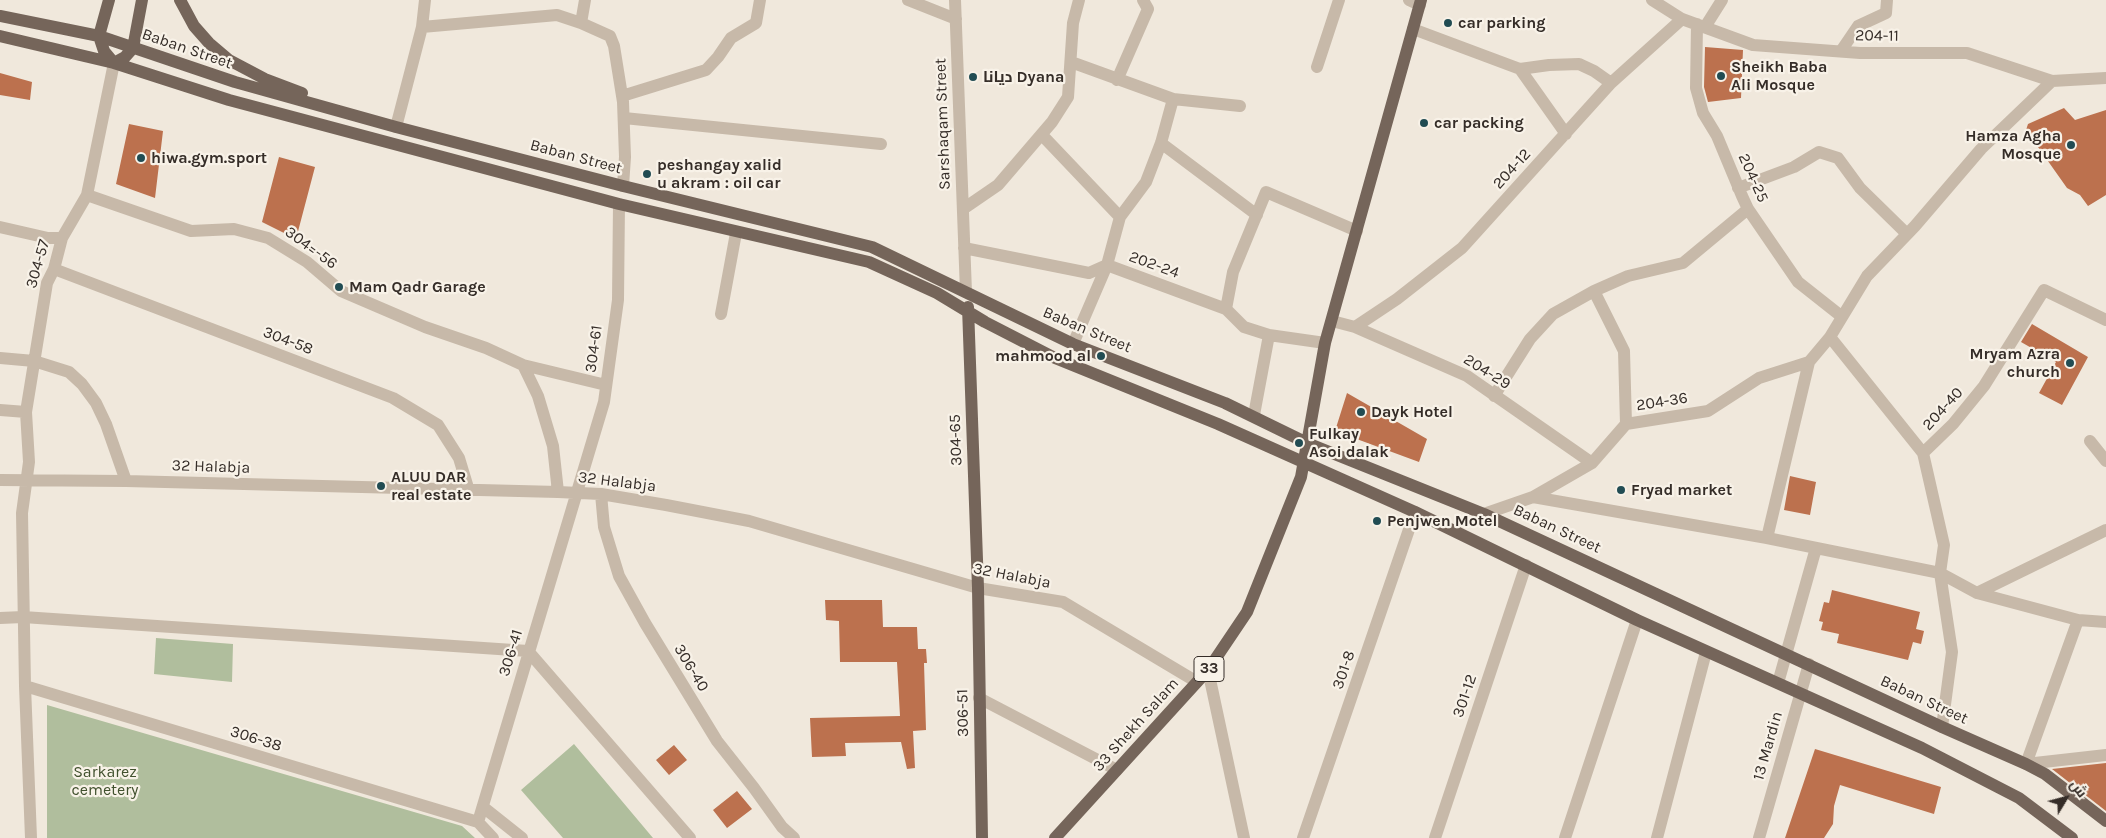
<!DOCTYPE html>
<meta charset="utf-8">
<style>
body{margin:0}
#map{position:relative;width:2106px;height:838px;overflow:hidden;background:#f0e8dc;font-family:Karla,Cairo,sans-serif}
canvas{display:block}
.north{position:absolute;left:2041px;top:773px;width:50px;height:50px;-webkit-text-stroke:4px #f8f2e8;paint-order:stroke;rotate:53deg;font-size:14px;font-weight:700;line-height:20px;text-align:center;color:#352d28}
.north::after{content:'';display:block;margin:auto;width:18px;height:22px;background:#352d28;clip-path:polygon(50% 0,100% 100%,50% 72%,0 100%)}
</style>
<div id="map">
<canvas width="2106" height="838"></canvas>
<div class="north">ش</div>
</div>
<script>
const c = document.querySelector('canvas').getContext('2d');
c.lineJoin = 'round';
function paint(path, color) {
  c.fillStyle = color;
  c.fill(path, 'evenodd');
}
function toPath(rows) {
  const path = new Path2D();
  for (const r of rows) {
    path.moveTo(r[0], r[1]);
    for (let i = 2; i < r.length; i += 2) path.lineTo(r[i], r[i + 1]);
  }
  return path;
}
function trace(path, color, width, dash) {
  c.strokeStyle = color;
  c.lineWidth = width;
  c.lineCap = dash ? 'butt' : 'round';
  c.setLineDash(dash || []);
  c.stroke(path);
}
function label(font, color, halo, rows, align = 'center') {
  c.font = font + ' Karla,Cairo,sans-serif';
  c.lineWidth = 4.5;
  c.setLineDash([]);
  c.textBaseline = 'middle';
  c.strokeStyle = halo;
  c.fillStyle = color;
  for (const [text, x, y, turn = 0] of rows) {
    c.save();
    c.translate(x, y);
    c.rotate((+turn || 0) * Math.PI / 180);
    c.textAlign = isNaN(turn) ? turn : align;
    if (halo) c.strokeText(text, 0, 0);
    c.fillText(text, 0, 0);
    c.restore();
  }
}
const green = toPath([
 [156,638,233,644,232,682,154,674],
 [47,705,462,826,475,838,47,838],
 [574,744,653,838,563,838,521,790]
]);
const building = toPath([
 [1705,47,1743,50,1741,98,1708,102,1704,87],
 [0,73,32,82,30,100,0,95],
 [2064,108,2075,120,2106,110,2106,195,2088,206,2080,195,2067,188,2026,130,2028,124],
 [129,124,163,131,155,198,116,184],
 [279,157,315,167,296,239,262,222],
 [2032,324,2088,357,2062,405,2039,393,2056,362,2021,342],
 [1347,393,1427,439,1419,462,1335,431],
 [1790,476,1816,482,1810,515,1784,510],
 [1832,590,1920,612,1916,629,1924,631,1921,644,1913,642,1908,660,1837,643,1839,634,1821,630,1823,622,1819,621,1824,602,1829,603],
 [825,600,882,600,883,627,917,627,918,649,926,649,927,663,924,663,926,730,913,731,915,768,907,769,901,742,845,743,846,756,812,757,810,718,900,716,897,662,840,662,839,621,826,620],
 [674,745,687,760,669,775,656,760],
 [1815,749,1941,787,1934,814,1840,785,1834,806,1833,824,1824,838,1785,838],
 [2106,763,2106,811,2052,769],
 [737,791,752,809,727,828,713,810]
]);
const minor = toPath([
 [908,0,956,19],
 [955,0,966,292],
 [1409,0,1420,5],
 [1652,0,1682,19,1753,45,1860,53,1967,53,2052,81,2106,78],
 [581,23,585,0],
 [1697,24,1696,88,1703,113,1717,136,1742,196,1748,209,1798,282,1841,316],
 [422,27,557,15,581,23,610,36,614,46,623,102,625,157,623,186],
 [1705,27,1722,0],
 [1413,29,1520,69,1549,65,1579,64,1594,71,1611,83],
 [1841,51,1858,26,1886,13,1887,0],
 [1071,62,1173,99,1240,106],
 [1317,67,1339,0],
 [1520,69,1566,134],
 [1117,80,1148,9,1143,0],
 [622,96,706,70,718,57,731,38,756,23,760,0],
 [624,118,881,144],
 [396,127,422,27,425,0],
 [1042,135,1120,217],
 [1161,143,1257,215],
 [1738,188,1794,167,1819,152,1838,158,1860,188,1907,234],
 [87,195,191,231,234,229,268,238,307,262,341,291,425,327,486,348,523,365,538,396,553,446,558,492],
 [963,209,998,185,1052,122,1068,97,1073,23,1079,0],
 [0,227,48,238,62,238],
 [964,248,1089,273,1107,265,1226,309,1244,327,1269,335,1325,343],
 [54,269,393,398,438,425,459,458,469,491],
 [1594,291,1624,351,1626,424],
 [1226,309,1233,272,1266,192,1357,231],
 [721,314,736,233],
 [1332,321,1355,327,1467,376,1592,463],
 [1355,327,1397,299,1462,248,1611,83,1682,19],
 [1830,337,1923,453,1944,545,1940,573,1952,652,1942,727],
 [1073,344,1107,265,1120,217,1146,182,1161,143,1173,99],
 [0,358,34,361,69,372,82,384,96,403,106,424,126,481],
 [523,365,606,385],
 [1494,396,1530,339,1553,314,1594,291,1628,276,1683,263,1748,209],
 [0,410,26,412],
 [1254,415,1269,335],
 [2090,441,2106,461],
 [1923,453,1953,424,1984,386,2044,290,2106,320],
 [0,480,126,481,558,492,601,494,666,505,749,521,978,588,1063,602,1197,682],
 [601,494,604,527,619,576,645,623,717,741,754,788,782,827,794,838],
 [1533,497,1592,463,1626,424,1708,411,1759,378,1809,362],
 [1484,514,1533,497,1767,538,1940,573,1977,593,2078,620,2106,622],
 [1767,538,1809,362,1830,337,1867,276,1915,226,1981,149,2052,81],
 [1977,593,2106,530],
 [0,618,23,617,528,651,690,838],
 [2078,620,2026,764,2106,755],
 [1208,670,1244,838],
 [1778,683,1816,548],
 [25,686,478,822,493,838],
 [979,698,1117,770],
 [483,807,522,838],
 [478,822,604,402,618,300,619,204],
 [31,838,25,686,22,513,29,462,26,412,47,283,54,269,62,238,87,195,114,63],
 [1303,838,1415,512],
 [1435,838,1526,565],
 [1565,838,1637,620],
 [1657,838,1706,652],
 [1759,838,1809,664]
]);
const major = toPath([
 [109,0,99,36,104,51,114,63,125,57,133,48,142,0],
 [180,0,194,26,209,43,229,60,265,79,302,93],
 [0,16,99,36,235,82,396,127,623,186,872,247,1073,344,1225,403,1307,443,1484,514,1942,727,2026,764,2045,774,2106,821],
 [0,36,114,63,229,100,619,204,869,262,937,293,985,322,1055,358,1218,424,1415,512,1637,620,1922,748,2019,798,2072,838],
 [968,307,978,588,982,838],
 [1055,838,1208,670,1247,612,1301,477,1325,343,1421,0]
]);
const markers = [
 [1448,23,5,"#214c53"],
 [1721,76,5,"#214c53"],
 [973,77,5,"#214c53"],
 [1424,123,5,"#214c53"],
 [2071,145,5,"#214c53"],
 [141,158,5,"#214c53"],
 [647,174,5,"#214c53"],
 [339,287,5,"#214c53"],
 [1101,356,5,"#214c53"],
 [2070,363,5,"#214c53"],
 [1361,412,5,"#214c53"],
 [1299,443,5,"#214c53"],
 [381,486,5,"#214c53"],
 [1621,490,5,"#214c53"],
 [1377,521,5,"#214c53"]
];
const shields = [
 [1209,669,30]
];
const shieldNames = [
 ["33",1209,669]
];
const poiNames = [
 ["car parking",1458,23],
 ["Sheikh Baba",1731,67],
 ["Ali Mosque",1731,85],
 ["دیانا Dyana",983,77],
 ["car packing",1434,123],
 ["Hamza Agha",2061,136,"right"],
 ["Mosque",2061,154,"right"],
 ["hiwa.gym.sport",151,158],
 ["peshangay xalid",657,165],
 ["u akram : oil car",657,183],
 ["Mam Qadr Garage",349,287],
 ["Mryam Azra",2060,354,"right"],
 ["church",2060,372,"right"],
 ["mahmood al",1091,356,"right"],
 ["Dayk Hotel",1371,412],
 ["Fulkay",1309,434],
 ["Asoi dalak",1309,452],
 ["ALUU DAR",391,477],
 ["real estate",391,495],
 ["Fryad market",1631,490],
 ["Penjwen Motel",1387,521]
];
const streetNames = [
 ["204-11",1877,36,1],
 ["Baban Street",187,49,19],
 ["Sarshaqam Street",943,124,-92],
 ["Baban Street",576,157,15],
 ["204-12",1512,169,-48],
 ["204-25",1753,178,66],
 ["304=-56",311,248,36],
 ["304-57",38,264,-74],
 ["202-24",1154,265,20],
 ["Baban Street",1087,330,23],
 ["304-58",288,341,21],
 ["304-61",594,349,-82],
 ["204-29",1487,372,32],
 ["204-36",1662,402,-9],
 ["204-40",1943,409,-48],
 ["304-65",956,440,-92],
 ["32 Halabja",211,467,2],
 ["32 Halabja",617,482,7],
 ["Baban Street",1557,529,25],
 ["32 Halabja",1012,576,11],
 ["306-41",511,653,-73],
 ["306-40",691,668,59],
 ["301-8",1344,670,-71],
 ["301-12",1465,696,-71],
 ["Baban Street",1924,700,25],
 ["306-51",963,713,-91],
 ["33 Shekh Salam",1136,725,-48],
 ["306-38",256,739,17],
 ["13 Mardin",1768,746,-74]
];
const parkNames = [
 ["Sarkarez",105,772],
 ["cemetery",105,790]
];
paint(green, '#b0be9d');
paint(building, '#bc714e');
trace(minor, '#c7b9a9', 12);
trace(major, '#75655a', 12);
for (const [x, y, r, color] of markers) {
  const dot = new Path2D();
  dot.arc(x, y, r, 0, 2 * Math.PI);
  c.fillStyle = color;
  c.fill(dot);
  trace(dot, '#f8f2e8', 2);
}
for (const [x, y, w] of shields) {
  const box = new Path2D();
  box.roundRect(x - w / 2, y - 12.5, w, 25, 4);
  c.fillStyle = '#f8f2e8';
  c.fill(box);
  trace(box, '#352d28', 1);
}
label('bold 15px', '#352d28', null, shieldNames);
label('bold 16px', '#352d28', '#f8f2e8', poiNames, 'left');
label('16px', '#352d28', '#f8f2e8', streetNames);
label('16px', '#41512e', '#f8f2e8', parkNames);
</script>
